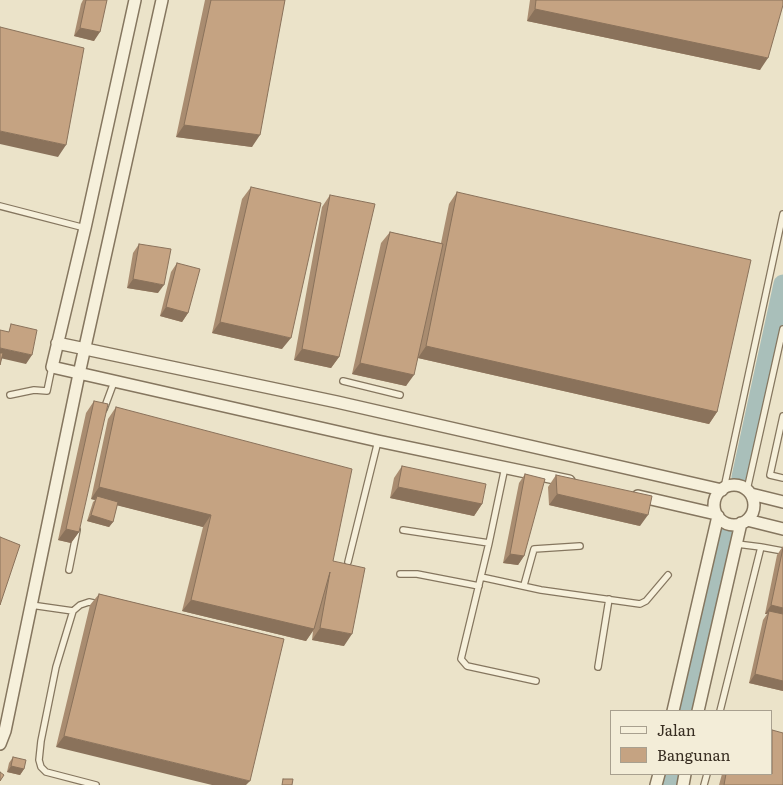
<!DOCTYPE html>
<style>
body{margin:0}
#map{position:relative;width:783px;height:785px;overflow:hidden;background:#ebe3c9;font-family:Literata,serif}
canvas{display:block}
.legend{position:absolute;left:610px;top:710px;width:162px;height:65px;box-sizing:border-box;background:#f3edd8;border:1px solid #a8a08f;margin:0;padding:6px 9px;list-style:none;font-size:15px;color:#372d21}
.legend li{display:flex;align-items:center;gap:10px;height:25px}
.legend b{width:25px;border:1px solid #a8a08f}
</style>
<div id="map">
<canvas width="783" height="785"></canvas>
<ul class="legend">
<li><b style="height:6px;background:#f6f0db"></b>Jalan</li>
<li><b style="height:14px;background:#c5a382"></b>Bangunan</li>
</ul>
</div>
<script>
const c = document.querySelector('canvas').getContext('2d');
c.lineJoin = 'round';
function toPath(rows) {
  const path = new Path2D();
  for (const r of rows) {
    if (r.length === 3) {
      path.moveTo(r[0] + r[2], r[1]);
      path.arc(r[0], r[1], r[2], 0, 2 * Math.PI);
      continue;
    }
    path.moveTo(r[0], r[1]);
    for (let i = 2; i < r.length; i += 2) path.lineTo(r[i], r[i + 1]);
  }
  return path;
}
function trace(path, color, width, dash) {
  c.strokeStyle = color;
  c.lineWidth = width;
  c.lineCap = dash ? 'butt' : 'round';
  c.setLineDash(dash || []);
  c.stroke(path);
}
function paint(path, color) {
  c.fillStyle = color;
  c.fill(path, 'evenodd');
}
const river = toPath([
 [741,477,783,284],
 [686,711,726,529],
 [669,785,672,774]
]);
const lane = toPath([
 [0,206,85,228],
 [343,381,400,395],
 [10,395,34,390,47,391,52,367],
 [104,409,114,382],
 [783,416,770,475,783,478],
 [505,467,489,543,461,659,467,666,536,681],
 [724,488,783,214],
 [747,490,783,329],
 [403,530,489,543],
 [761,547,783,551],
 [348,562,378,441],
 [69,570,77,530],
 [400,574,417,574,479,586],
 [481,577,541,590,640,604,646,601,668,575],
 [524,585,534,549,580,546],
 [31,605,73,611,56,667,41,741,39,760,41,767,46,772,96,785],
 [73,611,80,605,89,602,98,604],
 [598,667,609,599],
 [720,711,761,547,737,544],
 [704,785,707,774]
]);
const street = toPath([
 [135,0,85,228,52,367,378,441,569,481],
 [57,343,337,402,722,490],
 [734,505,20],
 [751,494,783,502],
 [638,496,716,514],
 [747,520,783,529],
 [673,711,718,516],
 [698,711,741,523],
 [0,744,5,731,79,374,162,0],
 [656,785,659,774],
 [683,785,685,774]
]);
const wall = toPath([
 [83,0,107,0,94,41,74,36,81,4],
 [205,0,285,0,252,147,176,137],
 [530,0,783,0,760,70,527,21],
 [251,187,282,349,212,333,242,199],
 [457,192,717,412,709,424,418,358,406,386,352,374,381,243,390,232,441,243,449,204],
 [330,195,339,357,331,368,294,360,322,207],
 [139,244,158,293,127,288,133,253],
 [177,263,188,313,182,322,160,316,171,272],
 [94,401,79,532,71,543,58,540,86,413],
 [116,407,333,561,344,646,312,640,313,631,306,641,182,611,203,527,117,505,113,522,109,527,87,521,93,502,95,500,91,499,108,419],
 [402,466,482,504,474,516,390,498,394,478],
 [525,474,524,556,518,565,503,563,519,483],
 [556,475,640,526,549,505,548,487],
 [783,546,783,691,749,683,763,620,767,614,765,614,777,555],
 [99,594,284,639,56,747,90,605],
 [13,757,24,769,20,775,7,772,9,763],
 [722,774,772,774,783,785,719,785]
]);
const shadedWall = toPath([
 [535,9,768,58,760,70,527,21],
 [80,28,100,32,94,41,74,36],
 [184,125,260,135,252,147,176,137],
 [0,131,66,145,58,157,0,144],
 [133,279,164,285,158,293,127,288],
 [166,307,188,313,182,322,160,316],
 [220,322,291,338,282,349,212,333],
 [426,346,717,412,709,424,418,358],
 [0,348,32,355,26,364,0,358],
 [302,349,339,357,331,368,294,360],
 [360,363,414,375,406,386,352,374],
 [99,487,211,515,203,527,96,500,97,496,95,500,91,499],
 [398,487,482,504,474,516,390,498],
 [557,494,648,515,640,526,549,505],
 [91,515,113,522,109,527,87,521],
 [66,529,79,532,71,543,58,540],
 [510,554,524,556,518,565,503,563],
 [191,600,314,629,306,641,182,611],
 [771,605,783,608,783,618,769,611,767,614,765,614],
 [320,628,352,634,344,646,312,640],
 [755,674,783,681,783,691,749,683],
 [64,736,250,781,246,785,212,785,56,747],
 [11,766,24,769,20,775,7,772]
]);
const building = toPath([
 [86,0,107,0,100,32,80,28,86,0],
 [211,0,285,0,260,135,184,125,211,0],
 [536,0,783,0,783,5,768,58,535,9,536,0],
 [0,27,84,48,66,145,0,131,0,27],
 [251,187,321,203,291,338,220,322,251,187],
 [457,192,751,260,717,412,426,346,457,192],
 [330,195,375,204,339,357,302,349,330,195],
 [390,232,443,244,414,375,360,363,390,232],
 [139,244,171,249,164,285,133,279,139,244],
 [177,263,200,269,188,313,166,307,177,263],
 [11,324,37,330,32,355,0,348,0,330,9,332,11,324],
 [0,353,3,353,0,365,0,353],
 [94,401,108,404,79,532,66,529,94,401],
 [116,407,352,469,333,561,365,568,352,634,320,628,330,572,314,629,191,600,211,515,99,487,116,407],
 [402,466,486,484,482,504,398,487,402,466],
 [525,474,545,479,524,556,510,554,525,474],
 [556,475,652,496,648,515,557,494,556,475],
 [97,496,118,502,113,522,91,515,97,496],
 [0,537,20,545,0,605,0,537],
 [783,548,783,608,771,605,783,548],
 [99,594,284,639,250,781,64,736,99,594],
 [769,611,783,614,783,681,755,674,769,611],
 [772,730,783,733,783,785,724,785,726,774,772,774,772,730],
 [13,757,26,760,24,769,11,766,13,757],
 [0,772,4,775,0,781,0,772],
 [283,779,293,779,292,785,282,785,283,779]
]);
trace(river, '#a9bfba', 19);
trace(lane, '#85765f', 8);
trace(street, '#85765f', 14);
trace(lane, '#f6f0db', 5.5);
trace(street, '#f6f0db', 11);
paint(wall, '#a98c70');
paint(shadedWall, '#8a725b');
paint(building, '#c5a382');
trace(building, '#8a725b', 1);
</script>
